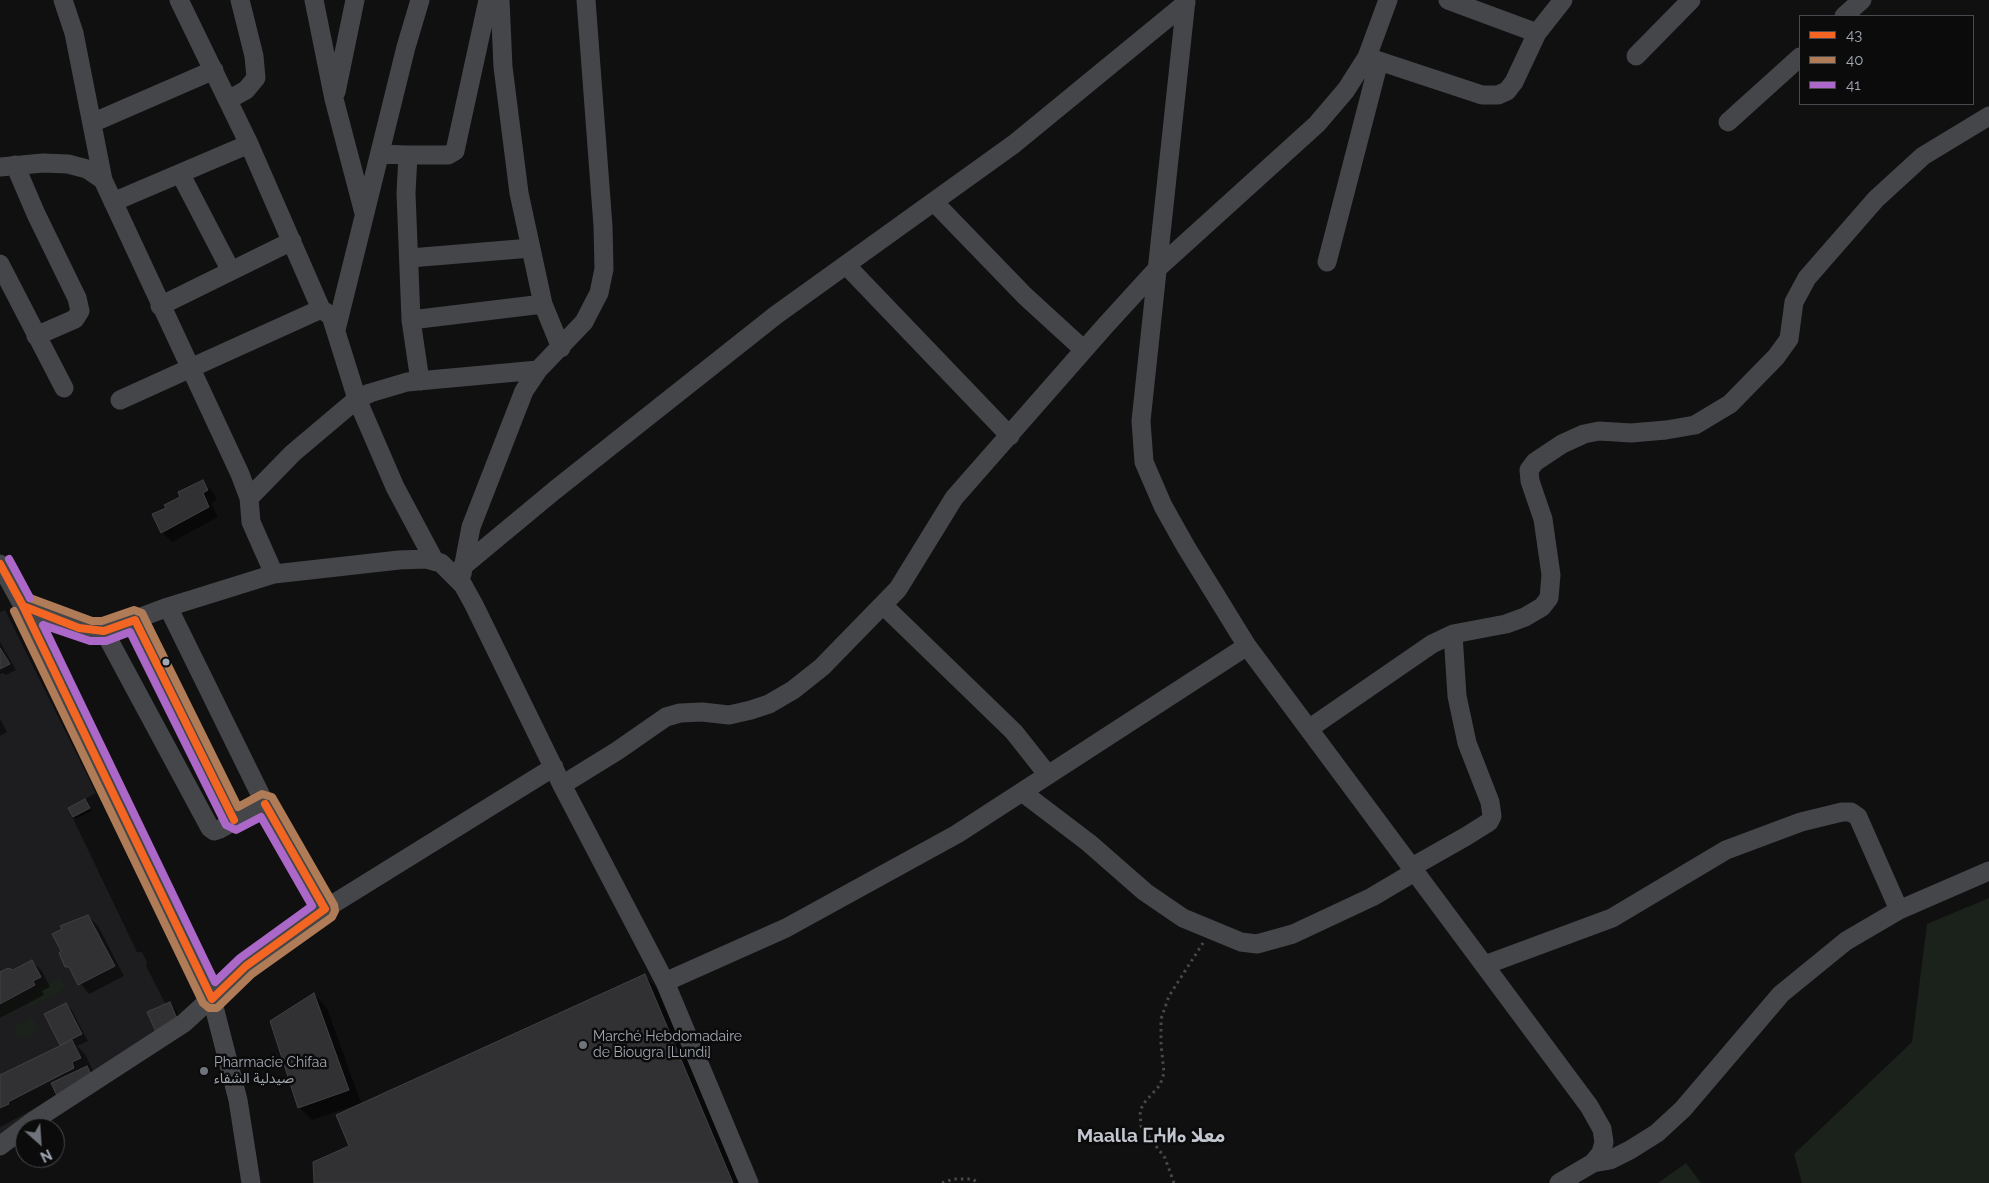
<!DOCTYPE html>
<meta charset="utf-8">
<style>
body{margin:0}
#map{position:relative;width:1989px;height:1183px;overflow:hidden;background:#101011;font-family:Raleway,sans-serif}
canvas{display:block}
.legend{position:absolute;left:1799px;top:15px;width:175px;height:90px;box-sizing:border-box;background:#0b0b0c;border:1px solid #474a4e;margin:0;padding:6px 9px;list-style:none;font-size:15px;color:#a2a8b2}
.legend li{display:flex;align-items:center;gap:10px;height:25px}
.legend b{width:25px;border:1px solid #474a4e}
.north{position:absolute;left:15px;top:1118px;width:50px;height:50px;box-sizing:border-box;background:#0b0b0c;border:1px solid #474a4e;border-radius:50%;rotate:154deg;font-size:14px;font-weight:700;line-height:20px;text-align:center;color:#a2a8b2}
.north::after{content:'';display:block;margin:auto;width:18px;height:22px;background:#6f737a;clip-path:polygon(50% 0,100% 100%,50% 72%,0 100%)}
</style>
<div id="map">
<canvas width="1989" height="1183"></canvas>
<ul class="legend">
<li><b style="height:6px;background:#f26522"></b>43</li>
<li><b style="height:6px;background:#b07c57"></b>40</li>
<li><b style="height:6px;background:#ac68c9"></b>41</li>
</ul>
<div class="north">N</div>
</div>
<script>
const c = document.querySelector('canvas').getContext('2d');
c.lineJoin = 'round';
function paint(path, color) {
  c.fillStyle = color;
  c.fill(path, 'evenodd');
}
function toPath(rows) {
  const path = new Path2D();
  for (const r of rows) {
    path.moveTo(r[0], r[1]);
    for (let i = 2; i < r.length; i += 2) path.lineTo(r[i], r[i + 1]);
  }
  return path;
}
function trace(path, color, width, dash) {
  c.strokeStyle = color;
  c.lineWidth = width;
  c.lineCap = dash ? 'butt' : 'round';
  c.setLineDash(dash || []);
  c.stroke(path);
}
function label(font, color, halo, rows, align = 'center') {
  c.font = font + ' Raleway,"Noto Sans Arabic","Noto Sans Tifinagh",sans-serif';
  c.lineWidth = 5;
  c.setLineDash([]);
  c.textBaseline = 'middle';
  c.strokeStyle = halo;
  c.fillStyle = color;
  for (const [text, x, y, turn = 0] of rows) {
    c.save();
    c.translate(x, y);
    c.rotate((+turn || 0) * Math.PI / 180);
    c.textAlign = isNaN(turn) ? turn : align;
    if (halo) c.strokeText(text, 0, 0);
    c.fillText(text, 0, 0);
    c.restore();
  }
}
const built = toPath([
 [5,610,96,793,68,808,137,952,142,952,147,962,146,966,165,1003,170,1002,179,1023,0,1144,0,612]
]);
const green = toPath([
 [1989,898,1989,1183,1802,1183,1794,1154,1912,1042,1927,924],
 [60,977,66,988,31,1007,25,996],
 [15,999,21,1009,0,1020,0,1007],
 [32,1017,39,1031,24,1038,17,1035,13,1027],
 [1686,1163,1701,1183,1658,1183]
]);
const shadow = toPath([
 [203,481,212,491,217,500,211,503,218,517,172,542,162,532,168,508],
 [0,642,16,670,6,675,3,673,0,674],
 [0,719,7,732,0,736],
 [85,801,92,811,76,819,74,816],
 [88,916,98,926,124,976,89,994,67,966],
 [32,961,42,971,50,987,42,991,44,995,0,1018,0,973,13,971],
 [645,976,658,989,739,1183,315,1183,350,1146],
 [314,994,327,1008,361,1103,312,1120,299,1107],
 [169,1003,176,1010,184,1029,164,1038],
 [66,1004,72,1011,88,1041,77,1046,85,1054,93,1071,59,1096,0,1127,0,1078,62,1046,46,1015]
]);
const building = toPath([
 [203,480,208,490,203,493,209,507,161,533,152,514,166,508,164,505,180,497,178,492,203,480],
 [0,648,10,664,0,669,0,648],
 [85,799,90,808,73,817,68,808,85,799],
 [88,915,115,966,78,985,69,967,65,967,59,953,61,951,52,934,62,929,60,926,88,915],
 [32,960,41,977,33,981,35,985,0,1004,0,972,8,968,13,970,32,960],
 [645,974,733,1183,314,1183,313,1162,349,1146,336,1115,645,974],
 [314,993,349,1090,298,1108,270,1021,314,993],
 [170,1002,179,1023,156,1032,147,1012,170,1002],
 [66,1003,82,1034,60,1045,44,1014,66,1003],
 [72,1040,81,1058,72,1062,74,1068,8,1102,9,1104,0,1108,0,1075,72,1040],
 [87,1066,94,1080,58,1098,51,1083,87,1066]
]);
const path = toPath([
 [942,1183,954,1179,972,1179,979,1183],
 [1174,1183,1165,1158,1141,1126,1140,1111,1144,1103,1160,1085,1164,1073,1161,1044,1161,1019,1169,996,1203,943]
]);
const minor = toPath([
 [63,0,74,33,103,180,240,474,249,498,251,522,274,574],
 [179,0,249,144,321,309,331,316,357,399,395,487,434,560],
 [314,0,334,99,364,213],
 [500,0,503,67,519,193,543,304,561,348],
 [1186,0,1141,421,1144,462,1163,506,1186,547,1247,646,1589,1106,1602,1129,1604,1142,1601,1153,1593,1163,1559,1183],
 [1448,0,1537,33],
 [1844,16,1862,0],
 [1636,56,1691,0],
 [1367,57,1482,95,1498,95,1507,91,1514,82,1537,33,1563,0],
 [336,92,355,0],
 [228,100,246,90,256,78,254,56,240,0],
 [1728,122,1800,57],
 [92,123,214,70],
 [380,154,408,155,406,193,411,320,420,381],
 [408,155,448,155,455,151,488,0],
 [15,165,36,214,77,298,80,311,75,319,36,336],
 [0,167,43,163,68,164,87,169,103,180],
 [181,175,231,271],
 [113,202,249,144],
 [934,202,1025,296,1084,350],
 [410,258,531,248],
 [1327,262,1379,61],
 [0,264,64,388],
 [846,265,1010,436],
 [160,306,292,241],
 [411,320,543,304],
 [336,330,406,47,420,0],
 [120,400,321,309],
 [249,498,293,453,357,399,370,393,407,382,538,370],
 [0,564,23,606,212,999,238,1100,251,1183],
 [461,568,555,490,776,315,1014,144,1186,3],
 [462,574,471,527,524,391,538,370,584,322,599,293,604,269,603,226,586,0],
 [883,605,1014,732,1048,775],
 [23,606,79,628,104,631,168,607,274,574,399,560,426,559,441,563,463,585,474,605,562,785,665,982,749,1183],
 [168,607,265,804,325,909],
 [135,620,178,710,234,820],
 [104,631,210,828,214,831,220,829,265,804],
 [1310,728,1432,644,1453,634,1506,624,1525,617,1542,607,1549,598,1551,575,1543,519,1530,481,1529,470,1535,462,1562,444,1584,434,1599,431,1631,433,1666,430,1695,425,1730,404,1776,357,1789,339,1794,302,1807,278,1876,199,1923,156,1989,116],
 [562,785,617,751,666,717,680,713,702,712,729,715,751,710,769,704,793,690,822,667,898,589,954,498,1105,326,1158,268,1317,124,1346,90,1367,57,1388,0],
 [1022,792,1089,843,1145,892,1183,918,1241,942,1257,944,1293,934,1372,897,1416,871],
 [1412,867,1465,837,1489,822,1492,816,1490,802,1467,743,1457,696,1453,634],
 [1485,965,1612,918,1726,850,1801,822,1842,812,1851,812,1858,817,1899,910],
 [665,982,786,928,957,834,1247,646],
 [0,1146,33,1121,184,1023,246,966,325,909,554,767],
 [1593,1163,1610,1160,1630,1150,1657,1133,1683,1109,1781,994,1846,941,1899,910,1989,871]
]);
const bus1 = toPath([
 [0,564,23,606,212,999,246,966,325,909,265,804],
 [12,586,23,606,79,628,104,631,135,620,234,820]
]);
const bus2 = toPath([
 [14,611,203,1003,209,1008,217,1008,252,974,332,917,335,911,334,905,272,797,262,794,238,807,142,613,134,610,102,621,92,621,30,598]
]);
const bus3 = toPath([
 [9,559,30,598],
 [43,625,90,641,106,641,130,632,226,825,236,830,261,817,312,906,240,958,215,982,43,625]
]);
const markers = [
 [166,662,4.5,"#a2a8b2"],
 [583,1045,5,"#6f737a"],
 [204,1071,5,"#6f737a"]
];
const poiNames = [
 ["Marché Hebdomadaire",593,1037],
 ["de Biougra [Lundi]",593,1053],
 ["Pharmacie Chifaa",214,1063],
 ["صيدلية الشفاء",214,1079]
];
const districtNames = [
 ["Maalla ⵎⵄⵍⴰ معلا",1151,1136]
];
paint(built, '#1d1d1f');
paint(green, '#1b211b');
paint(shadow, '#0007');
paint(building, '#313133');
trace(building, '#404144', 1);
trace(path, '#46484b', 3, [2.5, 4]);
trace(minor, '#454649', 19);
trace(bus1, '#f26522', 8);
trace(bus2, '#b07c57', 8);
trace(bus3, '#ac68c9', 8);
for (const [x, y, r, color] of markers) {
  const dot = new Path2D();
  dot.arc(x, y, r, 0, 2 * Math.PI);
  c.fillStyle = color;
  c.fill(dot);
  trace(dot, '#0b0b0c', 2);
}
label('14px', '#a2a8b2', '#0b0b0c', poiNames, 'left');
label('bold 19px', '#c2c6ce', '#0b0b0c', districtNames);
</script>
